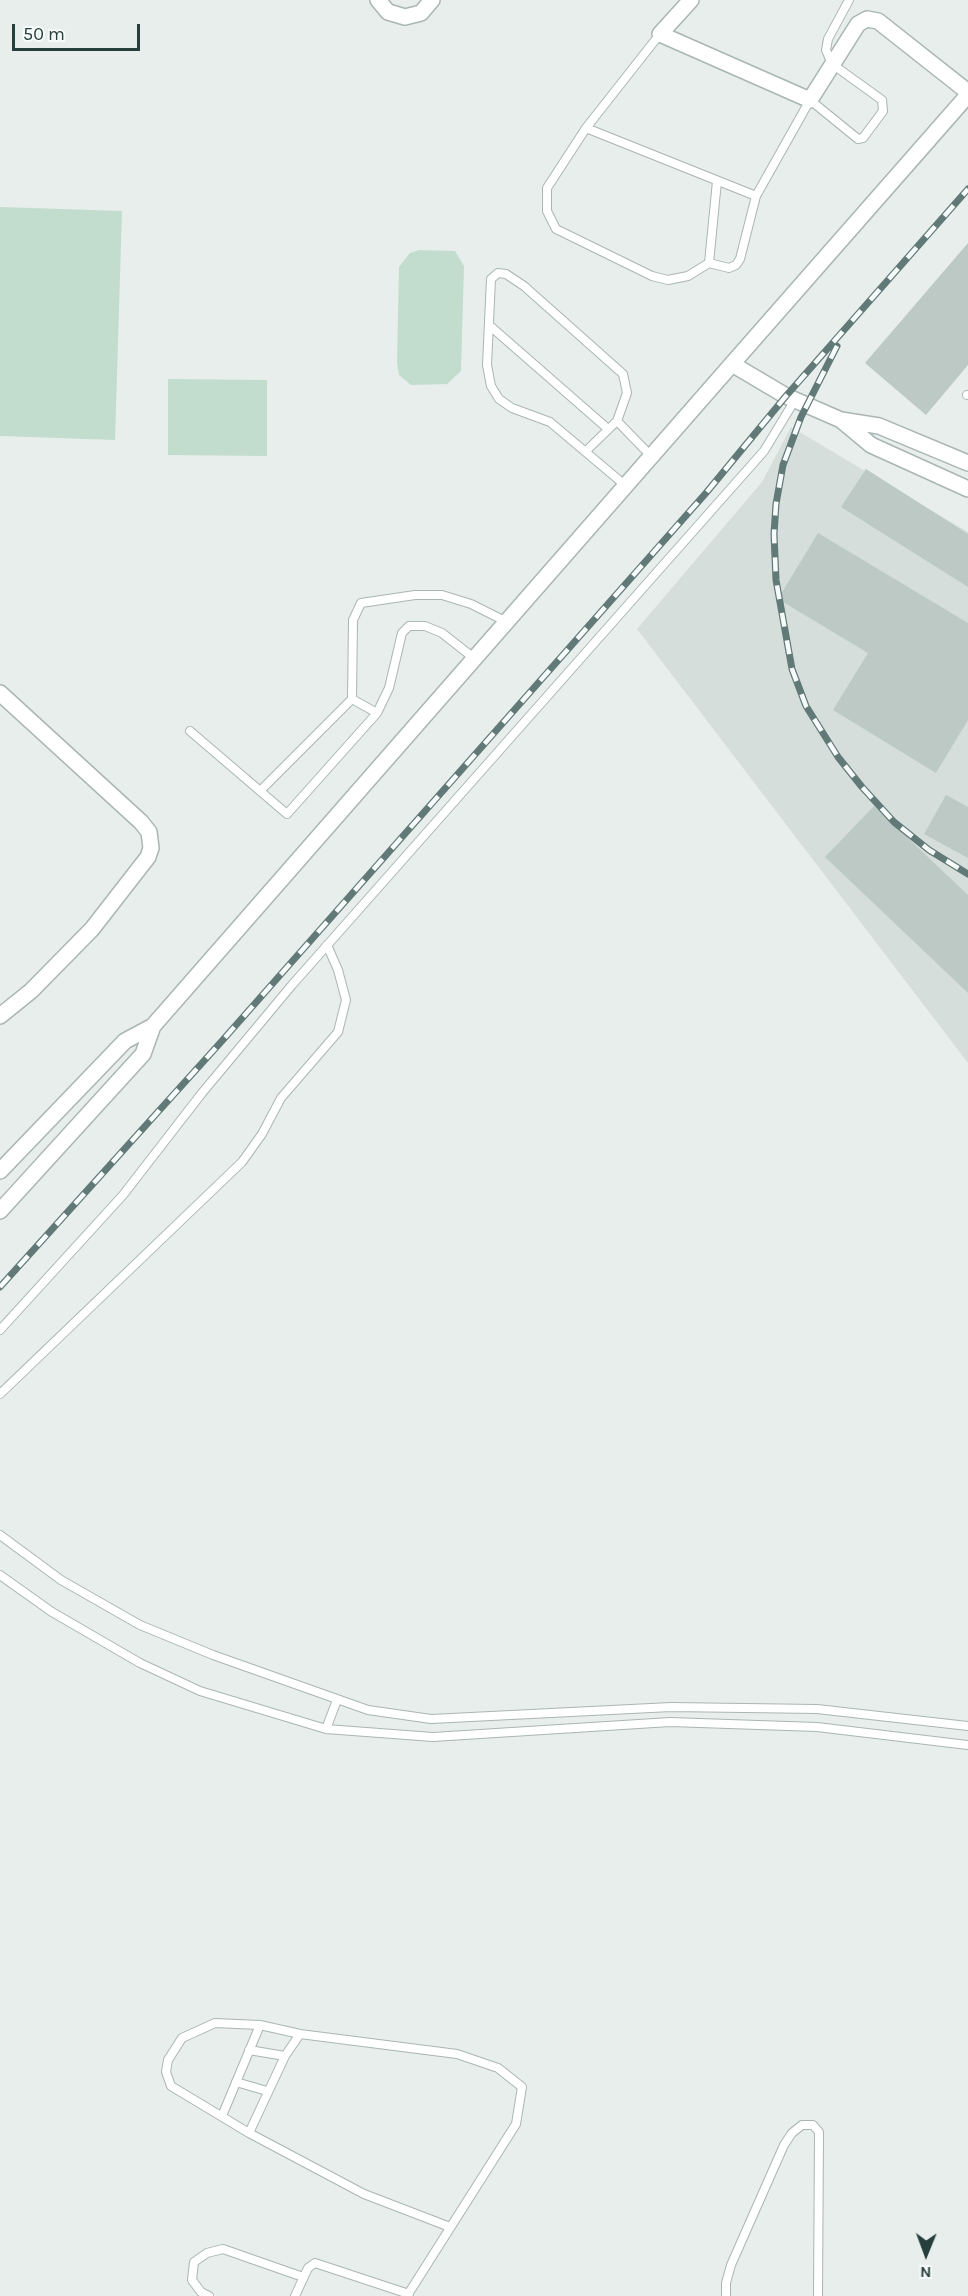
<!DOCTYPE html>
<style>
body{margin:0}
#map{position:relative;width:968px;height:2296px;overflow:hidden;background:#e7eeec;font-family:Karla,sans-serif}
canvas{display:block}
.north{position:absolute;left:896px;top:2224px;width:60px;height:60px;-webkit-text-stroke:4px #f7fbf9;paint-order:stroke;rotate:181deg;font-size:16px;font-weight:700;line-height:24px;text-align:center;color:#273f3c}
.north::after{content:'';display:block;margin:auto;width:21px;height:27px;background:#273f3c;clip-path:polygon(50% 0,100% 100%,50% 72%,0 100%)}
.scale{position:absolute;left:12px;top:24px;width:128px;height:27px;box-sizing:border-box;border:3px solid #273f3c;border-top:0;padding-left:8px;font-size:18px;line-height:21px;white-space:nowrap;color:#273f3c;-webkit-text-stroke:4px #f7fbf9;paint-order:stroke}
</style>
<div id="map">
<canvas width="968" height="2296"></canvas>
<div class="north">N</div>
<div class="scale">50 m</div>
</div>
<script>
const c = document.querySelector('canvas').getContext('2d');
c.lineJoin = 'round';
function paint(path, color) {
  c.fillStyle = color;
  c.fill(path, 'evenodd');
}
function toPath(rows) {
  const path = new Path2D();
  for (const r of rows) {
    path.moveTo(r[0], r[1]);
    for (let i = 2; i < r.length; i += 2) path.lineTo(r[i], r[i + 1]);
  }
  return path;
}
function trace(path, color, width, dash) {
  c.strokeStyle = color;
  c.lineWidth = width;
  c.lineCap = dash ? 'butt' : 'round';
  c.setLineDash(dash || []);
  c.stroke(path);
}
const built = toPath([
 [791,427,968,532,968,1063,637,629,762,482]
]);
const green = toPath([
 [0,207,122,211,115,440,0,436],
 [419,250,455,251,464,266,461,371,447,384,411,385,399,375,397,363,399,267,410,253],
 [168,379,267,380,267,456,168,455]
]);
const building = toPath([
 [968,243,968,365,926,415,865,363],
 [866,469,968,534,968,587,841,507],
 [818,533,968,623,968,720,936,773,833,710,868,653,778,599],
 [946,795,968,807,968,858,924,834],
 [874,806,968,895,968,993,825,857]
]);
const service = toPath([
 [660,34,586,128,547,188,547,211,556,229,652,276,668,280,688,276,709,263,729,268,736,265,740,259,756,196,810,100,858,139,863,138,883,111,882,100,832,64,826,50,828,39,849,0],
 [586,128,756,196],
 [709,263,717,181],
 [489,325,608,429],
 [967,395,968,395],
 [586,451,617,421],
 [626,486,550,422,512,408,499,399,491,386,487,365,491,279,498,273,506,274,524,286,623,374,627,393,617,421,652,457],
 [475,659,442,633,425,626,409,626,402,633,389,688,377,713,352,699,353,620,361,603,415,595,442,595,471,604,507,622],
 [190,731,287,814,377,713],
 [260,791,352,699],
 [0,1330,123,1195,202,1093,292,985,764,451,795,400],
 [0,1394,242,1162,262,1134,281,1098,338,1032,346,1000,338,970,327,945],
 [0,1535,61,1580,140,1625,213,1655,368,1710,431,1719,671,1707,817,1709,968,1726],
 [0,1575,52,1612,140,1663,200,1691,326,1729,433,1737,670,1722,817,1727,968,1745],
 [326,1729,337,1700],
 [249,2050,285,2056],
 [236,2082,267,2091],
 [222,2116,260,2025],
 [249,2133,171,2086,166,2072,168,2060,182,2038,215,2023,260,2025,300,2034],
 [209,2296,201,2292,192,2280,194,2262,207,2253,223,2249,303,2277],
 [295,2296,308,2268,315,2263,409,2294],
 [407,2296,516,2124,522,2087,498,2068,457,2054,300,2034,285,2056,249,2133,364,2194,450,2227],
 [726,2296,726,2283,731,2265,784,2145,792,2133,802,2125,813,2125,819,2132,818,2296]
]);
const minor = toPath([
 [378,0,388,12,405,17,421,13,432,0],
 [691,0,660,34,810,100,858,24,867,19,878,21,968,92],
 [732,364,968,95],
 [841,420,871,445,968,489],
 [0,693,141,822,149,832,151,848,148,857,92,929,31,991,0,1016],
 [0,1171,125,1041,153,1026,732,364,786,396,841,420,879,426,968,463],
 [0,1211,143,1054,153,1026]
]);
const rail = toPath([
 [837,346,801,417,783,465,776,504,774,534,776,580,792,669,806,706,838,757,862,787,894,822,929,850,968,874],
 [0,1287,221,1042,706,493,786,396,968,189]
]);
paint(built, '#d5dedb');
paint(green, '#c2ddcd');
paint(building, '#bcc9c5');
trace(service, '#aab6b4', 10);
trace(minor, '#aab6b4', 18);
trace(service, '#fff', 8);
trace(minor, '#fff', 15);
trace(rail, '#627a77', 7);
trace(rail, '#f7fbf9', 4.5, [14]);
</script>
